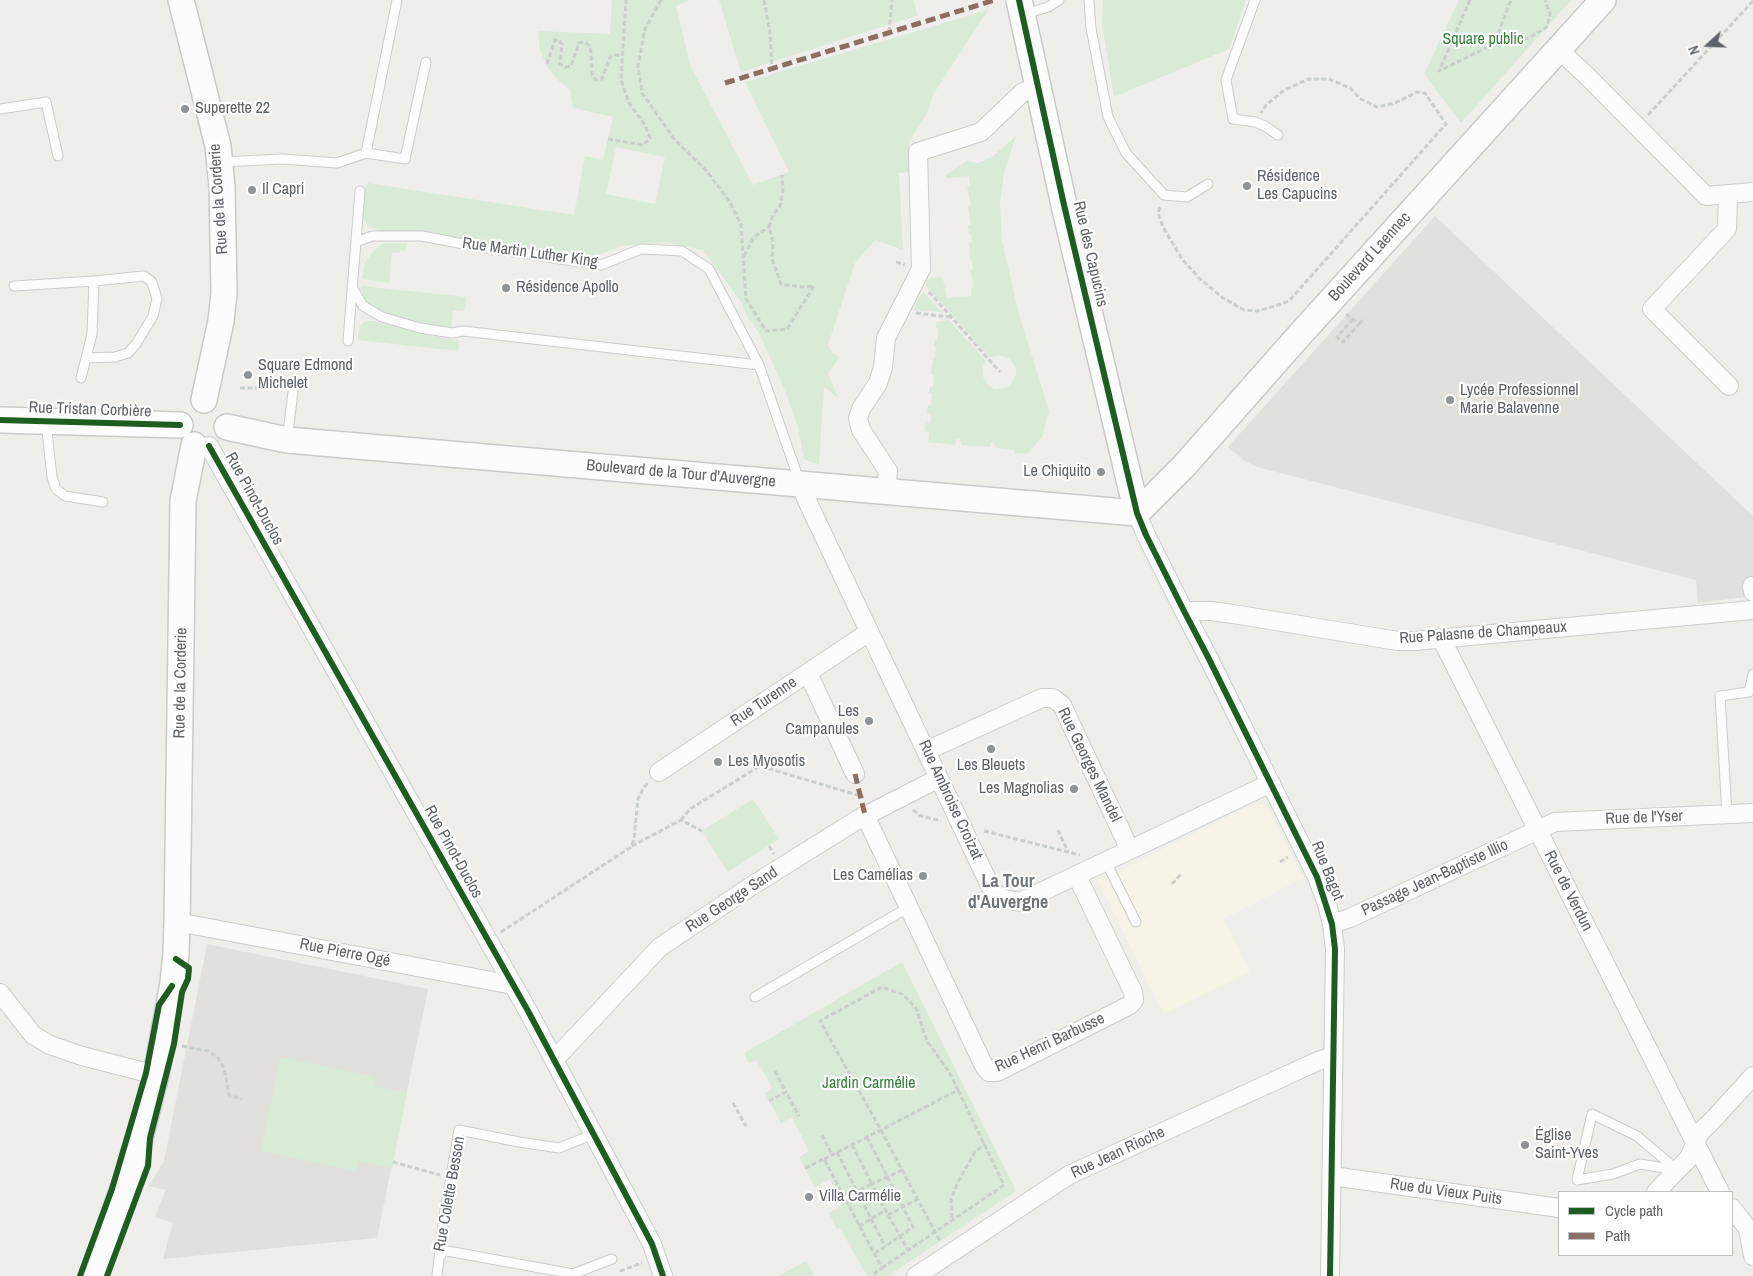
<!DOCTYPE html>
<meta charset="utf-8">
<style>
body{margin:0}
#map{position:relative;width:1753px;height:1276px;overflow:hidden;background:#efeeea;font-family:"Archivo Narrow",sans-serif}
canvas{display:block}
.legend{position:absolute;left:1558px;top:1191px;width:175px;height:65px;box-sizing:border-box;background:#fff;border:1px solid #bfc1c3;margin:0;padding:6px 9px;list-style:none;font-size:15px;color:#5f6368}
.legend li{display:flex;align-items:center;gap:10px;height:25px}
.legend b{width:25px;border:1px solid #bfc1c3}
.north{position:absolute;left:1683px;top:20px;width:50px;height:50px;-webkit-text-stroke:4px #fff;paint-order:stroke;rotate:250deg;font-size:14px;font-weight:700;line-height:20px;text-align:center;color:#5f6368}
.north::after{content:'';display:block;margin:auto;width:18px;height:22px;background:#5f6368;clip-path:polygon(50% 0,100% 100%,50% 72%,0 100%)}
</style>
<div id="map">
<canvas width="1753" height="1276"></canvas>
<ul class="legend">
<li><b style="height:6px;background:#1b5e20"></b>Cycle path</li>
<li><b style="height:6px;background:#8d6e63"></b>Path</li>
</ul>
<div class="north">N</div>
</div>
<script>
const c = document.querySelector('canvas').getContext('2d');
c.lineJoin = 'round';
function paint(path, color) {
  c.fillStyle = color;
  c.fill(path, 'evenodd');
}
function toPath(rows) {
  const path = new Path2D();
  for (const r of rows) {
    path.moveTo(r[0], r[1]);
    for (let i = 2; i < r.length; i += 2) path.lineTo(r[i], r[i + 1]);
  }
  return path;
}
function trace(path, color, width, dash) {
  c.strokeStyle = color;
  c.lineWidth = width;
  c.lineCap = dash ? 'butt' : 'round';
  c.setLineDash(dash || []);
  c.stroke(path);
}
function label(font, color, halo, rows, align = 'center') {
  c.font = font + ' "Archivo Narrow",sans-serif';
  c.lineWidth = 4.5;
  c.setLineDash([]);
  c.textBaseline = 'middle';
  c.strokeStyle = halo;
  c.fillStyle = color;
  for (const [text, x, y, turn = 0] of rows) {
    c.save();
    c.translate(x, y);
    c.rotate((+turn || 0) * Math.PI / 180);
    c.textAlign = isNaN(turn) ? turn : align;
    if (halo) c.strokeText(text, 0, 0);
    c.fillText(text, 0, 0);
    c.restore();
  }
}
const commercial = toPath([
 [1255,803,1266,805,1303,878,1224,919,1250,972,1164,1014,1098,881]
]);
const education = toPath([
 [1435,216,1753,516,1753,596,1698,603,1696,580,1257,467,1243,460,1228,447],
 [207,944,428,989,377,1238,163,1259,173,1223,155,1217,166,1190,149,1186,164,1161]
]);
const green = toPath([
 [612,0,689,0,676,6,690,65,753,185,789,172,745,82,988,10,934,93,926,115,909,142,910,172,899,173,903,250,875,240,855,263,828,345,833,353,839,358,828,374,838,398,824,387,819,465,804,459,798,427,784,388,758,331,748,318,741,302,703,250,664,242,621,246,598,255,557,253,491,245,422,232,381,231,369,227,362,217,362,203,367,183,574,215,585,156,603,160,613,117,573,108,570,90,558,80,548,68,540,50,538,31,610,34],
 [616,147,665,157,655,204,606,194],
 [719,0,913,0,918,15,741,72],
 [1103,0,1246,0,1229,49,1114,97,1102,24],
 [1459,0,1571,0,1461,123,1424,74],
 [1016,136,1004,173,1000,202,1002,241,1019,314,1049,411,1042,437,1027,454,1015,453,1015,450,996,448,993,442,991,443,990,447,962,445,959,438,956,440,955,445,928,442,929,432,925,431,926,423,930,423,931,414,927,413,928,405,931,405,932,393,929,393,930,387,933,387,934,375,931,374,933,358,935,358,936,347,934,346,935,341,937,340,938,329,936,328,936,322,949,320,986,361,983,366,983,377,989,386,995,389,1006,388,1011,384,1016,374,1016,368,1010,359,1000,355,990,357,926,286,927,280,938,277,943,279,947,298,971,296,971,288,974,287,970,270,973,270,972,260,970,260,969,243,972,242,971,234,969,234,968,225,971,225,968,206,971,206,967,187,970,186,969,176,946,178,946,175,967,161,978,163,993,156],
 [384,243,407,243,406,251,400,250,400,253,392,253,389,283,362,279,365,263,373,251],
 [361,286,466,297,464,311,453,310,451,329,419,324,383,312,365,301],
 [923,292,942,312,912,310],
 [366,321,374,321,419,333,459,341,458,351,358,340,360,326],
 [753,799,779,839,728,872,702,831],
 [902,962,1016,1191,888,1276,867,1276,840,1228,837,1229,829,1213,843,1205,830,1179,815,1187,799,1157,809,1151,792,1117,781,1123,765,1093,772,1089,766,1076,756,1060,749,1063,744,1053],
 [280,1057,375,1077,374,1086,407,1093,392,1168,358,1161,356,1171,261,1151],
 [806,1261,814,1276,778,1276]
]);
const path = toPath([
 [661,0,645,29,638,66,642,93,675,140,705,169,730,202,741,225,746,299,766,331,787,329,814,286,802,287,781,284,772,259,773,242,769,227,773,215,780,206,783,190,782,175],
 [764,0,770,33,772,69],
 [1470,0,1439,71,1494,44,1511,0],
 [889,32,892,0],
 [1494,44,1529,38,1547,27,1550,14,1545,0],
 [547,64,555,40,559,40,562,44,560,64,565,67,571,66,579,43,584,42,589,45,591,52,592,74,596,80,602,79,610,57,617,55,622,56],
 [1648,115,1753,1],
 [608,139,643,145,650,138,645,125,629,103,621,80,626,0],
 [1160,207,1158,213,1163,227,1182,259,1200,279,1223,298,1244,310,1257,311,1275,306,1289,301,1446,124,1425,93,1417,92,1395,103,1377,107,1361,99,1350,88,1329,79,1308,79,1283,91,1266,105,1261,113],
 [744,256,754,237,769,227],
 [896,262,905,265],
 [929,292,1000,372],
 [916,313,949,317],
 [1346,314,1353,319,1359,324,1343,342,1337,337,1353,319],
 [1359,324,1364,318],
 [240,388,261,388],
 [913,810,921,816,941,821],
 [681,820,690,809,760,766,864,797],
 [1058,830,1068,852],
 [984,831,1080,855],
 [632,846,681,820,702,831],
 [769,846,774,854],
 [1280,862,1288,857],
 [1172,884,1182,873],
 [501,932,631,847,634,839,638,799,644,787,648,783],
 [182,1046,208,1051,218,1058,224,1068,229,1095,242,1099],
 [775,1071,786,1092],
 [769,1101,786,1092,799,1116],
 [733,1103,746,1126],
 [822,1135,832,1155],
 [867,1137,913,1227,874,1254],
 [852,1145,872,1184,857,1191],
 [837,1152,885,1246],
 [824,1159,881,1130,958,1090,949,1072,927,1041,916,1008,902,994,882,987,820,1021,881,1130,902,1170,940,1241],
 [393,1162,440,1175],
 [805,1168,824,1159,882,1268,871,1276],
 [902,1170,872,1184,888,1215,918,1199],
 [843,1195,855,1189],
 [888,1215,908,1250],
 [952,1218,951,1199,959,1180,975,1152,985,1144],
 [859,1226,886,1210],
 [882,1268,1004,1185,958,1090],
 [620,1271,642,1263]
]);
const lane = toPath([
 [1089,0,1091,28,1108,117,1126,153,1164,195,1187,197,1208,184],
 [1255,0,1226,80,1233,119,1255,122,1265,126,1278,135],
 [1022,15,1048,7,1059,0],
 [0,109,46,102,58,156],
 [366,153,405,159,426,62],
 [220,162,283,159,337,163,366,153,397,0],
 [356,242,372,236,422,236,474,246,601,265,641,249,682,251,709,269,759,365],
 [14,286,94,281,92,334,81,378],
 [352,287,363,306,382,317,420,328,452,333,463,331,759,365,799,480],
 [348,341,360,191],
 [86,358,115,357,128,353,136,344,153,316,157,299,152,282,144,276,94,281],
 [46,422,52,477,56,489,65,496,103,502],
 [287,440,293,392],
 [1727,814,1720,696,1749,692,1753,674],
 [1106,862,1136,922],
 [755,997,909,907],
 [1592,1114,1637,1136,1677,1170,1640,1164,1613,1174,1577,1180,1592,1114],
 [441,1255,442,1250,573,1274,612,1259],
 [437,1276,444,1216,459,1130,519,1142,559,1148,594,1134]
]);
const street = toPath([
 [1558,49,1588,77,1706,196,1753,192],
 [1728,194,1727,229,1652,309,1729,386],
 [209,446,528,1011,652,1244,663,1276],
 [800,484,809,505,993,892,1005,899,1020,902,1271,783],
 [886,491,888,471,861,430,858,418,861,409,878,383,883,367,886,338,921,269,918,152,981,132,1023,92,1039,87],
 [1137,513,1146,535,1184,611,1208,657,1317,877,1327,904,1332,924,1335,949,1330,1276],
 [1752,586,1753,592],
 [1184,611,1211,611,1233,614,1398,641,1415,641,1753,610],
 [1441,638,1720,1192],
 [808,673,855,774],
 [926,751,1042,698,1053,698,1062,705,1130,850],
 [659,772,869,632],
 [865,815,984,1066,989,1072,997,1072,1130,1005,1134,1000,1133,992,1077,876],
 [177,922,513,985],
 [1332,924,1350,918,1555,822,1753,813],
 [0,993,33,1035,50,1045,82,1056,156,1075],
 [554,1060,660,947,753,885,857,820,939,778],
 [1332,1176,1559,1208],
 [1656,1192,1689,1158,1700,1132,1711,1122,1753,1076],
 [1732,1208,1748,1229,1753,1256],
 [916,1276,1069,1175,1318,1061,1333,1056]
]);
const secondary = toPath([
 [181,0,218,146,222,187,224,293,221,321,204,400],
 [1019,0,1064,205,1137,513],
 [0,420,180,425],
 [227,427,287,440,1137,513],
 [1137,513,1184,466,1296,339,1603,0],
 [92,1276,138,1146,156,1075,173,983,176,953,177,922,183,501,194,445]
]);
const quiet = toPath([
 [725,83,995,0],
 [855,774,865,815]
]);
const cycleway = toPath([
 [1019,0,1064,205,1137,513,1146,535,1184,611,1208,657,1317,877,1332,924,1335,949,1330,1276],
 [0,420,180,425],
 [209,446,528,1011,652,1244,663,1276],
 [80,1276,112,1189,146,1073,159,1005,172,986],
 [107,1276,148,1166,150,1138,174,1044,182,992,188,979,189,968,176,959]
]);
const markers = [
 [185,109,5,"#919496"],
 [1247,186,5,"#919496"],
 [252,190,5,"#919496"],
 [506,288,5,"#919496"],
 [248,375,5,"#919496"],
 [1450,400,5,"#919496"],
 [1101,472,5,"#919496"],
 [869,721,5,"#919496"],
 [991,749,5,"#919496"],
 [718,762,5,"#919496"],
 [1074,789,5,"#919496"],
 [923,876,5,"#919496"],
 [1525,1145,5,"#919496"],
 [809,1197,5,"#919496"]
];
const parkNames = [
 ["Square public",1483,40],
 ["Jardin Carmélie",869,1084]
];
const poiNames = [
 ["Superette 22",195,109],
 ["Résidence",1257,177],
 ["Les Capucins",1257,195],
 ["Il Capri",262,190],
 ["Résidence Apollo",516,288],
 ["Square Edmond",258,366],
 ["Michelet",258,384],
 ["Lycée Professionnel",1460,391],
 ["Marie Balavenne",1460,409],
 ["Le Chiquito",1091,472,"right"],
 ["Les",859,712,"right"],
 ["Campanules",859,730,"right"],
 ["Les Myosotis",728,762],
 ["Les Bleuets",991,766,"center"],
 ["Les Magnolias",1064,789,"right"],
 ["Les Camélias",913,876,"right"],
 ["Église",1535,1136],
 ["Saint-Yves",1535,1154],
 ["Villa Carmélie",819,1197]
];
const streetNames = [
 ["Rue de la Corderie",219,199,-94],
 ["Rue Martin Luther King",530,253,8],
 ["Rue des Capucins",1090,254,77],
 ["Boulevard Laennec",1370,257,-48],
 ["Rue Tristan Corbière",90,410,2],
 ["Boulevard de la Tour d'Auvergne",681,474,5],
 ["Rue Pinot-Duclos",254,499,61],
 ["Rue Palasne de Champeaux",1483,633,-4],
 ["Rue de la Corderie",181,683,-89],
 ["Rue Turenne",764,702,-34],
 ["Rue Georges Mandel",1089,765,64],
 ["Rue Ambroise Croizat",950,800,65],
 ["Rue de l'Yser",1644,818,-2],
 ["Rue Pinot-Duclos",453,852,61],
 ["Rue Bagot",1327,871,68],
 ["Passage Jean-Baptiste Illio",1435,878,-25],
 ["Rue de Verdun",1568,891,63],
 ["Rue George Sand",732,900,-33],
 ["Rue Pierre Ogé",345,953,11],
 ["Rue Henri Barbusse",1050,1043,-25],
 ["Rue Jean Rioche",1118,1153,-25],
 ["Rue du Vieux Puits",1446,1192,8],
 ["Rue Colette Besson",450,1194,-80]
];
const neighbourhoodNames = [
 ["La Tour",1008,882],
 ["d'Auvergne",1008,903]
];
paint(commercial, '#f7f3e4');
paint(education, '#e2e0da');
paint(green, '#d8ebd6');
trace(lane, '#cbcccc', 11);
trace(street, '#cbcccc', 20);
trace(secondary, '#cacacb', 28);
trace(path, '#cacfcc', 3, [5, 2.5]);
trace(lane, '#fdfcfc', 9);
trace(street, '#fdfcfc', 18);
trace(secondary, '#fdfcfc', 25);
trace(quiet, '#8d6e63', 5, [10, 5]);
trace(cycleway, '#1b5e20', 6);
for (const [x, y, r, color] of markers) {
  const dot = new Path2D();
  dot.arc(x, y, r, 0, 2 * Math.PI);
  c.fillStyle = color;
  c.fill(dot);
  trace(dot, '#fff', 2);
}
label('16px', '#348238', '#fff', parkNames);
label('16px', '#5f6368', '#fff', poiNames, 'left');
label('16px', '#5f6368', '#fff', streetNames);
label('bold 18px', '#70757a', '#fff', neighbourhoodNames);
</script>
